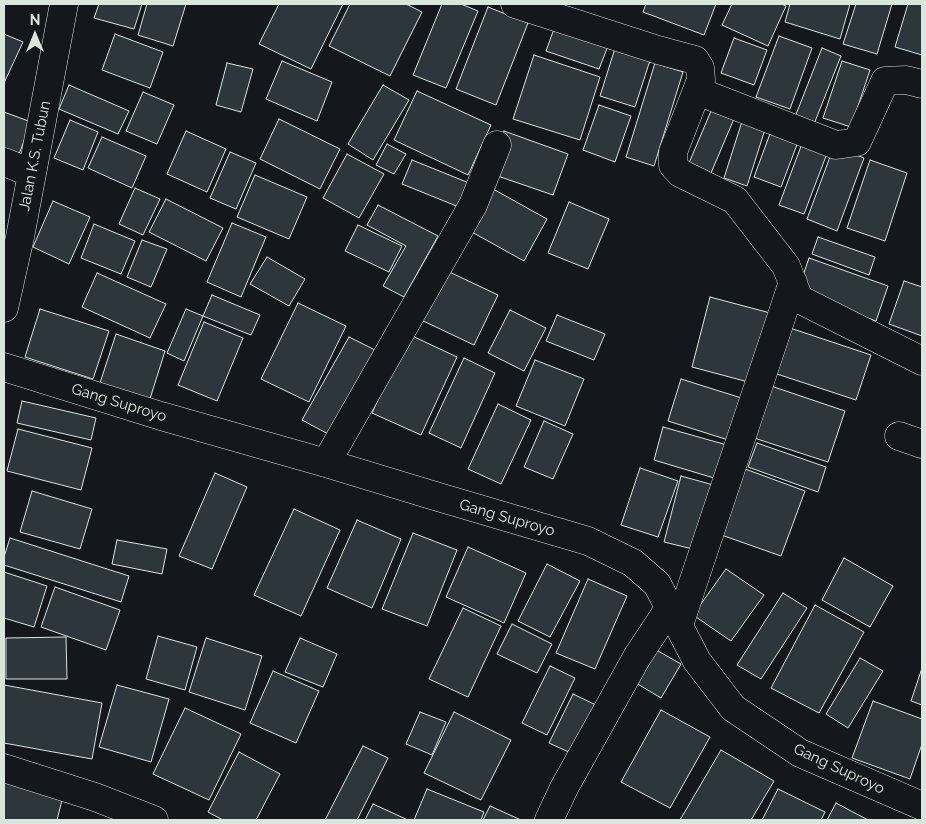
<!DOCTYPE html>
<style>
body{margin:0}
#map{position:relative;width:926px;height:824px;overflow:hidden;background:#14181c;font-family:Raleway,sans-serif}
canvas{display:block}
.frame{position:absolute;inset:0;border:5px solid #d8e6dc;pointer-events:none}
.north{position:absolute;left:10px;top:10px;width:50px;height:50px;-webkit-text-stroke:4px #14181c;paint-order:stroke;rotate:0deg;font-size:14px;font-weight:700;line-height:20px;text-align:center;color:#d8e6dc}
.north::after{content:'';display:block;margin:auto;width:18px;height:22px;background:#d8e6dc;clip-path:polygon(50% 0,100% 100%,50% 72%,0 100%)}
</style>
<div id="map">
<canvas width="926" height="824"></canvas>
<div class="frame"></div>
<div class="north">N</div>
</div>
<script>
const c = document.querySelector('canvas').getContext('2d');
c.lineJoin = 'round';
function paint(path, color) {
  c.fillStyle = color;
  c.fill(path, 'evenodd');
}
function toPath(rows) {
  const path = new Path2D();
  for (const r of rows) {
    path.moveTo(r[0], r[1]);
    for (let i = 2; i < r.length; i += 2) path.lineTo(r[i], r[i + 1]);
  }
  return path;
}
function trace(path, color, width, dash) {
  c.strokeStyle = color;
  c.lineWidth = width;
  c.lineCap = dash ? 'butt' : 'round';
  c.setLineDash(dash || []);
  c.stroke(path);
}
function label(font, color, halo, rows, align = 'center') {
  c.font = font + ' Raleway,sans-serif';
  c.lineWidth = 4;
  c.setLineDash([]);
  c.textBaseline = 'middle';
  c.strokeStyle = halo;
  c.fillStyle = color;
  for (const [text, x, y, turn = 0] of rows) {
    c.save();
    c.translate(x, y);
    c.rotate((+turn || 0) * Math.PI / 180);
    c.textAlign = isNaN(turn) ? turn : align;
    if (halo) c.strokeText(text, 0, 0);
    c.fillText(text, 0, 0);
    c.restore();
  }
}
const building = toPath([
 [99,4,142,4,134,29,94,18,99,4],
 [147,4,186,4,173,46,138,35,147,4],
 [279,4,343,4,311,69,259,44,279,4],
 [350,4,406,4,422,12,390,76,329,46,350,4],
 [442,4,461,4,478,11,446,88,413,75,442,4],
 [646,4,716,4,704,35,643,12,646,4],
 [732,4,782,4,786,6,768,46,722,25,732,4],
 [790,4,850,4,840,39,785,22,790,4],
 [856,4,892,4,877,54,843,44,856,4],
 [908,4,922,4,922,55,895,47,908,4],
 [488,7,528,23,496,105,456,89,488,7],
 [554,29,608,46,599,69,546,51,554,29],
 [4,34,23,42,4,83,4,34],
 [115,34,163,52,150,88,102,70,115,34],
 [779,36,812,48,790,109,756,97,779,36],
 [734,38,767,50,754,85,721,73,734,38],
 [617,42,652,54,635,107,600,96,617,42],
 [822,48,841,56,814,124,795,117,822,48],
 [534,55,600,77,580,140,513,119,534,55],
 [282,61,332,82,317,121,266,99,282,61],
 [842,61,870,70,851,127,823,118,842,61],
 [227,63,253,69,241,112,216,105,227,63],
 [655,63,683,72,654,166,626,157,655,63],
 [69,85,129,111,118,134,59,109,69,85],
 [383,85,409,100,373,160,348,144,383,85],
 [417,91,491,125,468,175,394,140,417,91],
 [143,92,174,105,157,144,126,131,143,92],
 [717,97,739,107,711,173,689,163,717,97],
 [599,105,631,116,615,162,583,150,599,105],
 [4,112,31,122,18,157,4,152,4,112],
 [745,112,768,120,747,186,724,178,745,112],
 [279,119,340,149,320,189,260,159,279,119],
 [70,120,98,132,83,170,54,158,70,120],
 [774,123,801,134,781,187,754,177,774,123],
 [186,131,226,149,207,192,167,174,186,131],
 [504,131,568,154,553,195,489,173,504,131],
 [806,133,831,143,804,214,779,205,806,133],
 [102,137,146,156,132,188,88,168,102,137],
 [387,144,406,154,394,174,376,165,387,144],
 [834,146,864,158,837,231,807,219,834,146],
 [230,152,256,163,236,209,210,198,230,152],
 [347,154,384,174,359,218,323,198,347,154],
 [412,160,469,183,459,207,402,184,412,160],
 [870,160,907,173,885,241,847,228,870,160],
 [255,175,307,197,289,239,237,217,255,175],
 [135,188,160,199,143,235,119,224,135,188],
 [493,189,547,219,524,261,470,231,493,189],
 [166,199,223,228,206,261,149,232,166,199],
 [53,201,90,217,69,264,33,247,53,201],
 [569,202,609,219,588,269,548,253,569,202],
 [378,205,438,236,404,297,383,286,406,246,367,225,378,205],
 [232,223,266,237,241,297,207,282,232,223],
 [94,224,135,241,121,274,81,258,94,224],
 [358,225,402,246,389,272,345,251,358,225],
 [818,237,875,257,869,275,812,254,818,237],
 [142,240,167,249,151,287,127,277,142,240],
 [267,257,305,279,289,306,250,284,267,257],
 [809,258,888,286,876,321,797,293,809,258],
 [443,269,498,295,474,345,419,319,443,269],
 [97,273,166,304,150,338,82,307,97,273],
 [904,281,922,287,922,336,889,324,904,281],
 [212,295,260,315,251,335,203,316,212,295],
 [710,297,774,314,756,384,692,367,710,297],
 [298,303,346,326,309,402,261,379,298,303],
 [40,309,109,331,93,379,25,357,40,309],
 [186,309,203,316,184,361,167,353,186,309],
 [510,310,546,328,524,371,488,353,510,310],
 [557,315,605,334,594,360,546,341,557,315],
 [204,322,243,338,217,401,178,385,204,322],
 [790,328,871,355,856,400,774,373,790,328],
 [116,334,165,351,149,402,99,386,116,334],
 [408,334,457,357,421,435,372,413,408,334],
 [349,337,379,352,332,436,302,420,349,337],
 [464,358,495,373,461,448,429,433,464,358],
 [535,360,584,379,565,426,516,406,535,360],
 [681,379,751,401,738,443,668,421,681,379],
 [768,385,845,411,828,462,751,437,768,385],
 [22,401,96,418,91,440,17,423,22,401],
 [498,404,531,420,501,484,468,469,498,404],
 [544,421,573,434,553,479,524,467,544,421],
 [663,427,734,447,724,481,654,460,663,427],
 [18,429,92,448,81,490,7,471,18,429],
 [757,443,826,467,818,492,748,467,757,443],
 [737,466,805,491,781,556,713,532,737,466],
 [640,468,678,481,658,537,621,525,640,468],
 [215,473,247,487,212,569,179,556,215,473],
 [681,476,717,486,701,551,664,542,681,476],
 [32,491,92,509,80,549,20,532,32,491],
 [294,509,340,530,301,616,254,595,294,509],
 [357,520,401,539,372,608,327,588,357,520],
 [413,533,457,550,427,626,382,609,413,533],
 [10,538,129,576,121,602,4,565,4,557,10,538],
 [117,540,167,549,162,574,112,564,117,540],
 [468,547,526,573,504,623,446,597,468,547],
 [844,558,893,586,870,627,822,600,844,558],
 [547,564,580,581,550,637,518,621,547,564],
 [726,569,764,595,731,641,693,615,726,569],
 [4,572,47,586,34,627,4,618,4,572],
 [588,579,627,596,595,669,556,653,588,579],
 [55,587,120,610,106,650,41,627,55,587],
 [783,593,807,608,761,679,737,665,783,593],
 [815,605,864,632,819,713,771,688,815,605],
 [463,608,501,626,468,697,429,679,463,608],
 [512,624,552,644,537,673,497,654,512,624],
 [158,636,197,647,185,690,146,679,158,636],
 [66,637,67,679,6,679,6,638,66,637],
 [206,638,262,656,245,710,189,692,206,638],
 [300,638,337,654,323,687,285,672,300,638],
 [651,647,681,664,661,698,631,680,651,647],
 [860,658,883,671,848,728,826,714,860,658],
 [550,666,575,678,547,735,522,723,550,666],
 [922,668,922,705,911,701,922,668],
 [273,671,319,691,296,743,250,723,273,671],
 [4,685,102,703,92,759,4,743,4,685],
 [117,685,169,699,151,762,99,747,117,685],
 [573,694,598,706,575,755,549,743,573,694],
 [873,701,922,719,922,744,910,779,852,758,873,701],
 [185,708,241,734,209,800,153,774,185,708],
 [661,710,710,737,670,808,621,782,661,710],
 [420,712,446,722,432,755,406,744,420,712],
 [454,712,511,740,481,800,424,773,454,712],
 [363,746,388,758,357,820,325,820,363,746],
 [721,750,774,781,751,820,680,820,721,750],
 [239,752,280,774,256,820,223,820,208,812,239,752],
 [4,776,64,792,57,820,4,820,4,776],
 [427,789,484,812,481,820,414,820,427,789],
 [778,789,825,812,821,820,762,820,778,789],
 [836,803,868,820,827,820,836,803],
 [373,804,408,820,365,820,373,804],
 [490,806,521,820,483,820,490,806]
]);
const minor = toPath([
 [515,4,658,50,695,60,700,68,701,80,673,152,673,165,680,173,735,200,786,266,799,299,922,361],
 [697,91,836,145,857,142,885,81,906,80,922,84],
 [4,162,32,173],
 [4,308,20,237,64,4],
 [4,367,161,416,326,463,435,496,588,541,633,563,657,584,697,661,733,708,800,753,922,806],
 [899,436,922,444],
 [326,463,473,205,497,145],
 [679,625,793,282],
 [4,768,95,797,154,820],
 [549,820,564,788,637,657,670,607]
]);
const streetNames = [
 ["Jalan K.S. Tubun",35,156,-79],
 ["Gang Suproyo",119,403,17],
 ["Gang Suproyo",507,518,16],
 ["Gang Suproyo",839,769,25]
];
paint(building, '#2c363c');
trace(building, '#d8e6dc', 1);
trace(minor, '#d8e6dc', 29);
trace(minor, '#14181c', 28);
label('15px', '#d8e6dc', '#14181c', streetNames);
</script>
